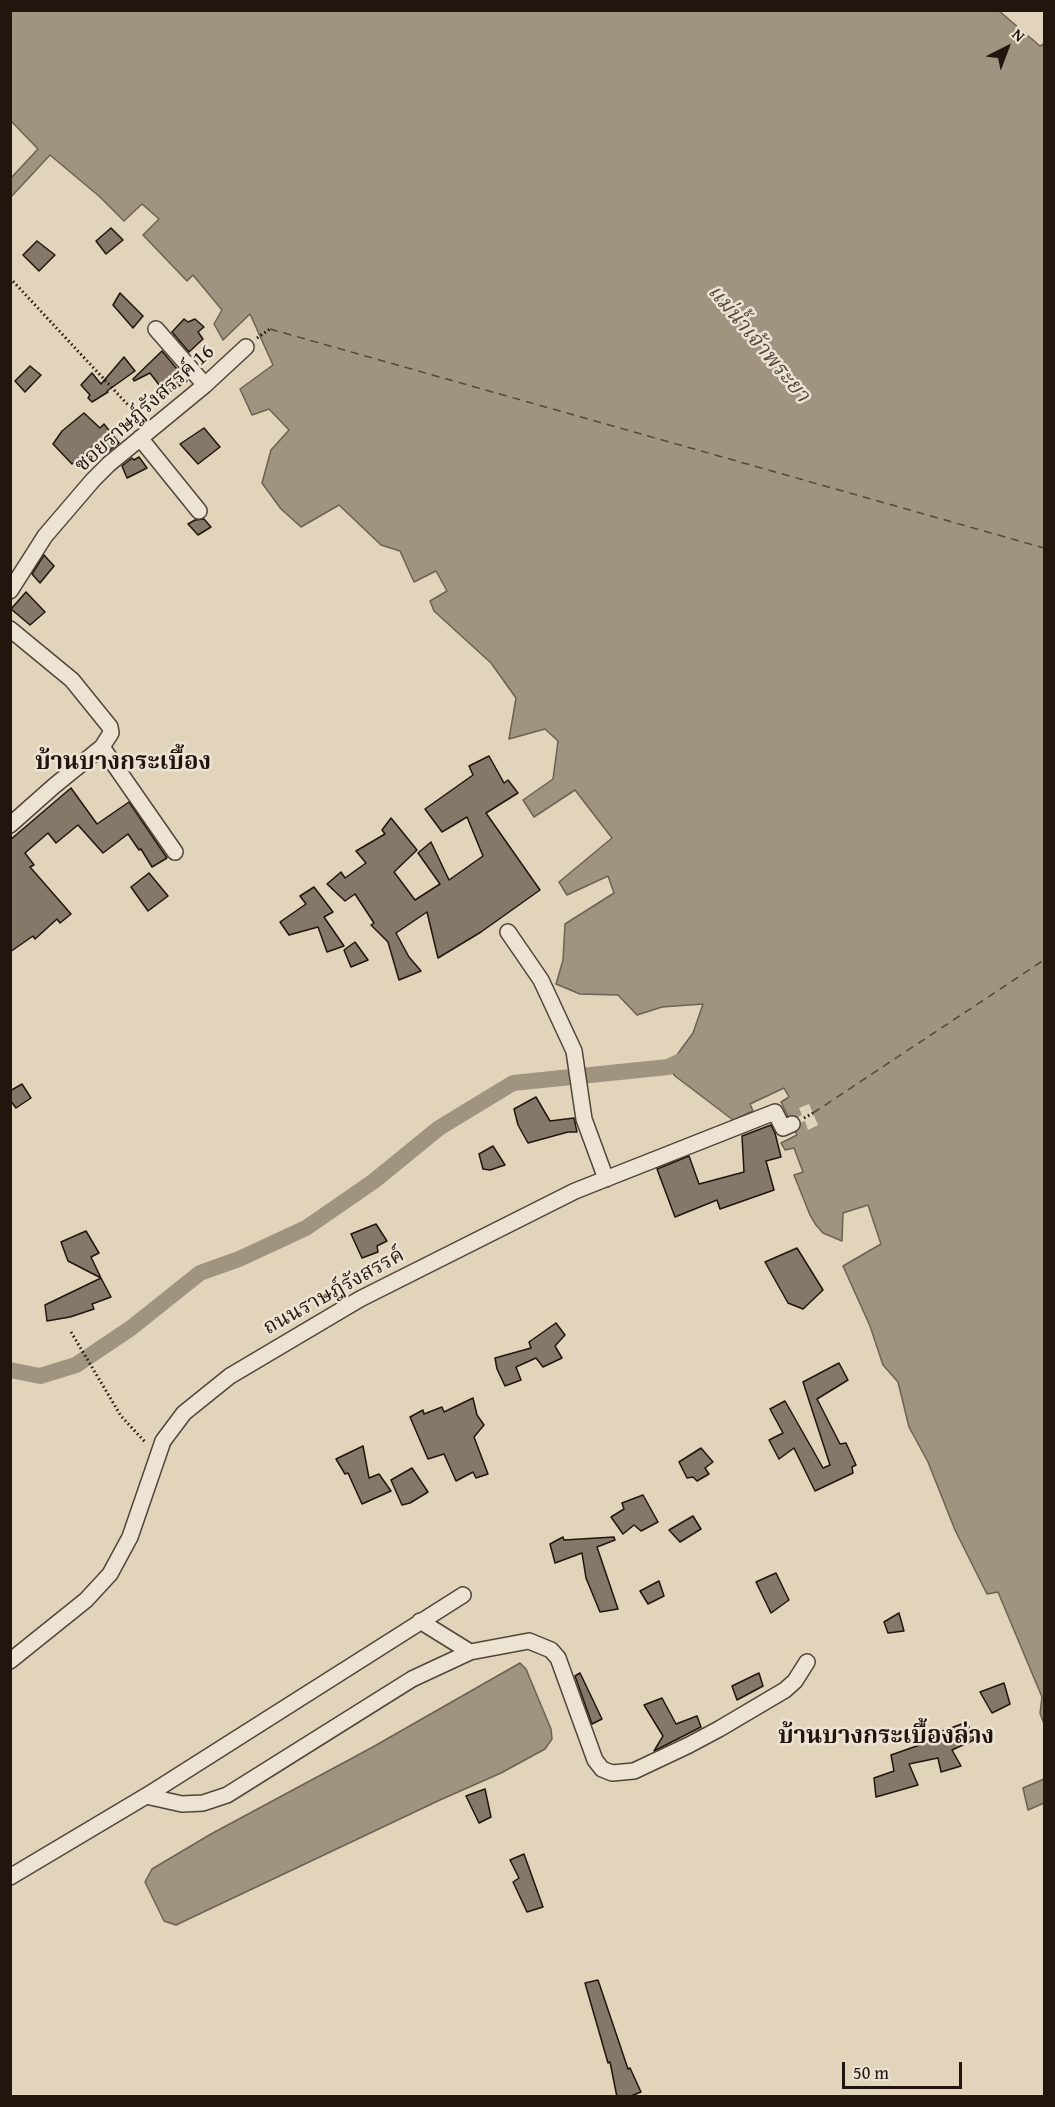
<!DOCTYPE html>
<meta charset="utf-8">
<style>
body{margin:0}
#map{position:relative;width:1055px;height:2107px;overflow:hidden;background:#e2d4bb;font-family:"Gentium Book Plus",serif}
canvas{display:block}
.frame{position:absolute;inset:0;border:12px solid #21150e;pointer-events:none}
.north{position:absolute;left:977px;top:18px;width:60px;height:60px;-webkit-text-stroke:4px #ece3d3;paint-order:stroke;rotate:42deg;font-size:16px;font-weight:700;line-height:24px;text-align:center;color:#21150e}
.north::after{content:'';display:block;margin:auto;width:21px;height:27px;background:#21150e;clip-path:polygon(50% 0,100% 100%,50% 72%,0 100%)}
.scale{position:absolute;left:842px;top:2062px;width:120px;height:27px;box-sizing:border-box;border:3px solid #21150e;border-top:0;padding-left:8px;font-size:18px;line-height:21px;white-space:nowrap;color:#21150e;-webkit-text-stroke:4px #ece3d3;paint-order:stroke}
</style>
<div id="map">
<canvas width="1055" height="2107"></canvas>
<div class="frame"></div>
<div class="north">N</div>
<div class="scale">50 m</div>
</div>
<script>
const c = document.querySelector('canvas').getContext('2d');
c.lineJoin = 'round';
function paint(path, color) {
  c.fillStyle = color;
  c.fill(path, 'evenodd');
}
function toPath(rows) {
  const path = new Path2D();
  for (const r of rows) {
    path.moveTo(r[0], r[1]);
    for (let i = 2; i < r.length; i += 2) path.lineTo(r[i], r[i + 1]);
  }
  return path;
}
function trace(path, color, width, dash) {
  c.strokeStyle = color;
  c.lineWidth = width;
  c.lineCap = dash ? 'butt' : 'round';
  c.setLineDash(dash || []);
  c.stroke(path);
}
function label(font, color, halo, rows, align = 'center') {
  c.font = font + ' "Gentium Book Plus","Noto Serif Thai",serif';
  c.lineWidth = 5;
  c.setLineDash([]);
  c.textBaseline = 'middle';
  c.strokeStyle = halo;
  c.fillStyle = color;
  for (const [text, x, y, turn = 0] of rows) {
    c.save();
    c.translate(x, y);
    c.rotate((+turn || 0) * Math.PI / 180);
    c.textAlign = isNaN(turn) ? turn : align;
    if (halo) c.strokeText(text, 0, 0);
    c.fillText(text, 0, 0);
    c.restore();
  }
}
const water = toPath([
 [998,10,1040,46,1044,44,1044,1724,1040,1713,1042,1697,998,1592,987,1594,955,1530,928,1462,909,1427,898,1382,883,1365,870,1326,843,1266,881,1244,868,1205,843,1213,842,1241,823,1233,816,1225,810,1215,794,1175,803,1172,794,1148,785,1150,781,1143,797,1135,781,1102,789,1097,784,1088,750,1104,753,1111,733,1120,675,1076,668,1067,693,1033,703,1004,662,1007,637,1015,618,995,580,994,556,984,563,960,565,924,614,893,608,876,567,895,559,882,612,838,575,790,534,817,523,800,553,779,558,741,545,729,509,739,516,698,491,663,434,611,430,601,447,591,436,571,414,582,400,551,381,545,339,505,301,527,281,509,262,483,271,450,289,430,269,409,252,415,240,389,273,365,250,314,223,340,214,324,222,310,193,275,187,281,143,235,159,219,142,204,124,221,100,197,50,155,11,197,10,179,38,149,11,121,11,11,998,10],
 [520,1663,526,1669,551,1729,552,1739,545,1749,501,1773,440,1800,176,1925,164,1921,145,1882,152,1869,211,1834,371,1748,520,1663],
 [1044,1779,1044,1803,1028,1810,1023,1788,1044,1779]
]);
const pier = toPath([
 [809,1104,818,1125,808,1130,805,1121,793,1126,790,1121,802,1115,799,1108]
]);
const canal = toPath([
 [10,1370,40,1376,76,1365,131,1328,200,1273,239,1259,306,1228,374,1181,439,1128,513,1083,668,1067,687,1058]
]);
const ferry = toPath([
 [270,329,1044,548],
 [813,1113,1044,960]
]);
const building = toPath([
 [111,228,123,240,106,254,96,241,111,228],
 [37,241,55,255,39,271,23,255,37,241],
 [120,293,143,316,133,328,113,305,120,293],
 [184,319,188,322,195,319,204,327,198,332,203,339,189,352,172,332,184,319],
 [162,351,187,381,166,394,150,373,134,381,133,379,162,351],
 [124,357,135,371,107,391,108,392,92,402,88,398,90,395,81,385,92,373,101,384,124,357],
 [30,366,41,375,25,392,15,381,30,366],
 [84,413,100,428,104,424,119,443,104,455,95,444,72,464,53,444,62,431,84,413],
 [204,428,220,447,198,464,180,444,204,428],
 [139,457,147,468,127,478,122,466,132,458,134,460,139,457],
 [204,519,211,527,198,535,188,524,195,520,204,519],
 [44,555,54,566,40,583,32,574,44,555],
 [26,592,45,612,30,625,11,609,26,592],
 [489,756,504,783,508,780,518,793,486,813,540,890,481,932,438,958,427,912,396,933,409,957,421,971,399,980,388,942,371,925,374,923,355,894,345,901,327,884,341,872,345,878,366,863,356,851,385,834,382,830,391,818,417,850,394,872,415,900,440,884,418,853,431,842,449,880,483,856,467,817,442,832,425,809,473,775,469,766,489,756],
 [71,788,97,824,129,802,167,858,152,867,141,849,139,850,128,834,103,853,78,825,56,843,48,833,25,853,34,865,30,867,71,914,60,923,57,919,35,939,33,936,10,952,10,840,71,788],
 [149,873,168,896,148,911,131,887,149,873],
 [314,887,333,912,324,917,344,946,327,952,318,927,289,935,280,922,306,904,300,896,314,887],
 [355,942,368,960,351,967,344,950,355,942],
 [22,1084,31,1098,16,1108,10,1100,10,1091,22,1084],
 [536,1097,550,1121,574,1118,577,1132,568,1132,528,1143,518,1125,514,1109,536,1097],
 [771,1125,775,1133,781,1157,766,1161,774,1190,720,1209,717,1200,675,1217,657,1169,689,1156,699,1184,744,1172,742,1136,771,1125],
 [493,1146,505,1165,490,1170,483,1169,479,1154,493,1146],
 [376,1224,387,1241,377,1246,378,1252,362,1258,351,1234,376,1224],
 [86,1231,99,1253,91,1257,101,1278,68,1261,61,1242,86,1231],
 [797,1248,823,1290,803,1309,788,1303,765,1262,797,1248],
 [101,1278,111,1297,92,1304,94,1309,70,1317,47,1321,45,1305,101,1278],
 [556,1323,565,1335,555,1346,562,1358,543,1367,536,1358,516,1367,521,1380,505,1386,497,1369,495,1358,531,1348,529,1342,556,1323],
 [839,1363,848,1380,817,1399,840,1444,846,1443,856,1465,852,1467,853,1473,815,1491,794,1448,779,1459,769,1440,783,1433,770,1409,785,1401,823,1468,830,1465,803,1382,839,1363],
 [473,1398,477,1415,484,1425,474,1437,488,1474,476,1478,473,1472,456,1481,444,1454,428,1459,410,1417,423,1410,424,1414,442,1407,444,1412,473,1398],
 [363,1446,369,1478,379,1474,391,1491,362,1504,348,1473,345,1474,336,1459,363,1446],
 [701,1448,713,1462,705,1468,709,1474,697,1481,693,1477,687,1478,679,1462,701,1448],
 [412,1468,428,1492,410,1503,402,1505,391,1480,412,1468],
 [643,1495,658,1522,641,1531,634,1525,623,1534,611,1517,624,1509,622,1503,643,1495],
 [693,1516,701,1529,680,1542,669,1530,693,1516],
 [563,1537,564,1540,614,1537,615,1540,597,1547,618,1609,600,1612,586,1578,582,1553,555,1563,550,1544,563,1537],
 [776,1573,789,1600,771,1613,756,1582,776,1573],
 [659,1581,664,1596,648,1604,640,1591,659,1581],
 [899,1613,904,1631,888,1633,884,1622,899,1613],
 [580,1673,602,1719,592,1724,575,1676,580,1673],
 [759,1673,763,1686,737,1700,732,1686,759,1673],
 [1004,1683,1010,1704,992,1713,980,1692,1004,1683],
 [662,1698,676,1724,697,1716,701,1727,654,1751,663,1736,644,1705,662,1698],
 [967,1722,974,1740,952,1750,961,1766,941,1772,938,1758,909,1764,918,1785,876,1797,874,1778,894,1771,891,1755,931,1741,929,1736,967,1722],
 [485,1789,491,1817,479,1823,466,1796,485,1789],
 [524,1854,543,1907,527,1912,513,1882,519,1878,510,1860,524,1854],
 [598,1980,628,2069,630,2068,641,2092,628,2097,617,2097,610,2062,608,2063,585,1983,598,1980]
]);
const path = toPath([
 [10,278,142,420],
 [257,338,270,329],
 [804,1118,813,1113],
 [71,1332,121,1416,146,1443]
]);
const minor = toPath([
 [156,329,205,385],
 [140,438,199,511],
 [10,591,45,536,93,480,109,464,205,385,246,347],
 [10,629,72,680,110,727,111,733,102,747,54,786,10,825],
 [102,747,175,852],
 [508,932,541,980,574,1051,584,1119,606,1179],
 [420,1621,470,1652,529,1641,551,1650,558,1658,595,1760,602,1769,612,1773,634,1771,689,1745,719,1729,785,1690,795,1681,807,1662],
 [10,1661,86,1600,110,1574,130,1537,163,1441,184,1413,230,1376,360,1299,575,1191,775,1112,783,1128,792,1124],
 [146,1796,182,1804,203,1803,227,1795,412,1679,470,1652],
 [10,1877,146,1796,463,1595]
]);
const streetNames = [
 ["ซอยราษฎ์รังสรรค์ 16",145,409,-42],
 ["ถนนราษฎ์รังสรรค์",334,1292,-29]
];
const waterNames = [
 ["แม่น้ำเจ้าพระยา",758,344,50]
];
const quarterNames = [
 ["บ้านบางกระเบื้อง",123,763],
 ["บ้านบางกระเบื้องล่าง",886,1737]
];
paint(water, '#a09380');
trace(water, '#6d6152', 1.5);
paint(pier, '#e2d4bb');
trace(canal, '#a09380', 16);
trace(ferry, '#54473c', 1.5, [8, 6]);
paint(building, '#857868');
trace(building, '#21150e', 1.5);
trace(minor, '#514539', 18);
trace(path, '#21150e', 3, [1.5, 3]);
trace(minor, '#ece3d3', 15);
label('21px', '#21150e', '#ece3d3', streetNames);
label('italic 22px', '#54473c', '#ece3d3', waterNames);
label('bold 24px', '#21150e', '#ece3d3', quarterNames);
</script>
